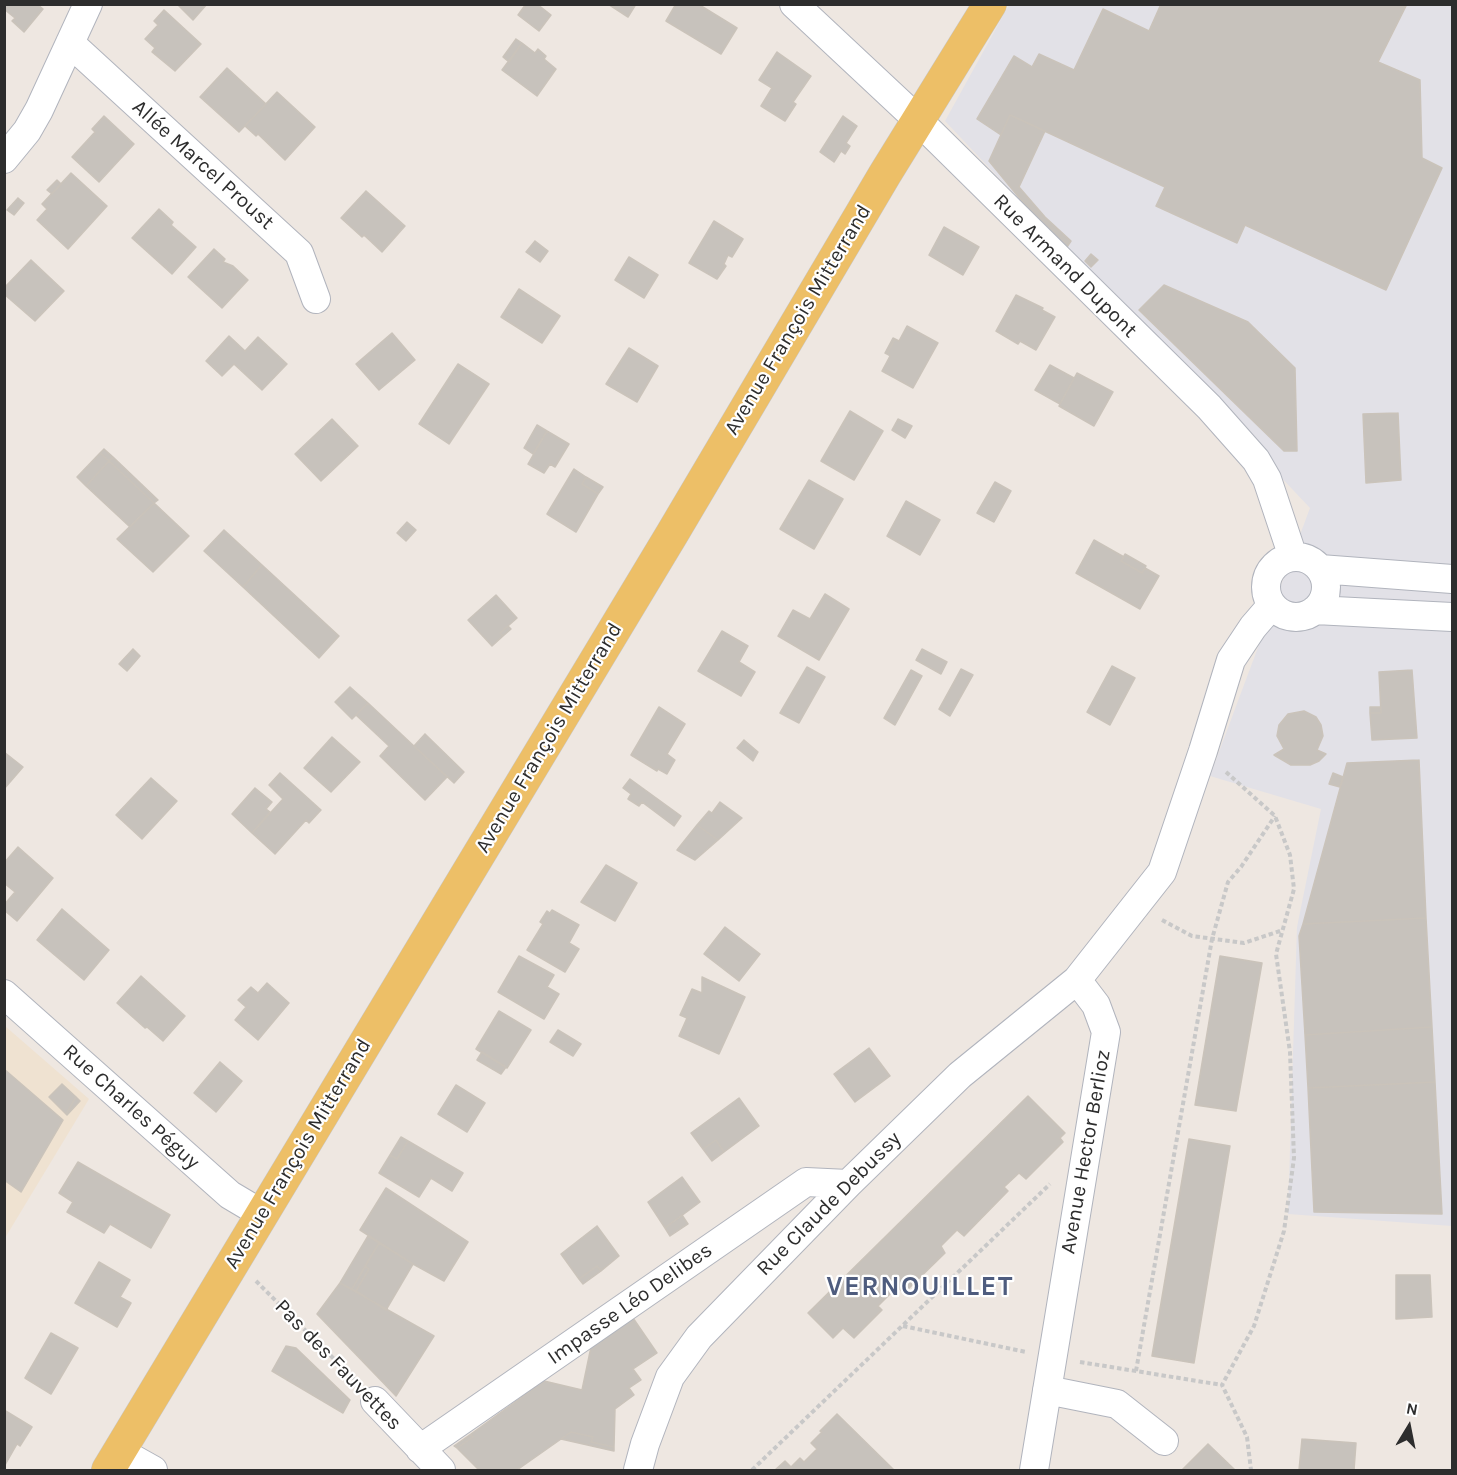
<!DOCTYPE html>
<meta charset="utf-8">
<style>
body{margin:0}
#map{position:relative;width:1457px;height:1475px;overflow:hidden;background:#eee7e1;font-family:Karla,sans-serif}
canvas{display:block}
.frame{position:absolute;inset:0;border:6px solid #2d2d2d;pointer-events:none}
.north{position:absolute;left:1379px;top:1397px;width:60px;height:60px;-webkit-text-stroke:4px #fff;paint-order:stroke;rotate:10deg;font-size:16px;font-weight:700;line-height:24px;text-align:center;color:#2d2d2d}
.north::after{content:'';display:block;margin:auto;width:21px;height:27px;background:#2d2d2d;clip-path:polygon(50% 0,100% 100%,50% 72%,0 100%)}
</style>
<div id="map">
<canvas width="1457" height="1475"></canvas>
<div class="frame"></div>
<div class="north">N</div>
</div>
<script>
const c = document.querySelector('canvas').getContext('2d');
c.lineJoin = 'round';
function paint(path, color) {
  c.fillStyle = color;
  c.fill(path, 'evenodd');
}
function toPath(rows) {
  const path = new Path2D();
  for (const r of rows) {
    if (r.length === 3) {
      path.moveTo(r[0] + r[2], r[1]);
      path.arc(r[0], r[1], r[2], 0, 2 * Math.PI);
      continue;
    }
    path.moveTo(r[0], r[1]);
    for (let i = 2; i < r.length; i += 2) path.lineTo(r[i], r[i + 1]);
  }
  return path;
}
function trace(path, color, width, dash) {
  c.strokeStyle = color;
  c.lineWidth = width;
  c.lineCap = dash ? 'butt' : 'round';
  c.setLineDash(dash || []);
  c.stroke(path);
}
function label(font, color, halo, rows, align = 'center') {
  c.font = font + ' Karla,sans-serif';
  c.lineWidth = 4.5;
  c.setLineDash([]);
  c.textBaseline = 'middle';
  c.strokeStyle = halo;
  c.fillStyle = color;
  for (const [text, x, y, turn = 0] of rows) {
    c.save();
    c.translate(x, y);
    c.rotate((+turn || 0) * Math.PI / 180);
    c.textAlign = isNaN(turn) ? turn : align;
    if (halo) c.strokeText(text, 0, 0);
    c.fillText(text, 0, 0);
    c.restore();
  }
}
const industrial = toPath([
 [1009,5,1452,5,1452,1226,1288,1214,1297,927,1321,809,1210,776,1310,508,945,121]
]);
const education = toPath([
 [5,1026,89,1099,5,1238]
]);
const building = toPath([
 [5,4,37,4,43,9,24,32,12,21,15,18,4,9,5,4],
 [177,4,207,4,193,20,177,4],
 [526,4,537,4,551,15,539,31,518,15,526,4],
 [608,4,636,4,628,17,608,4],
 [676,4,698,4,737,28,721,54,666,21,676,4],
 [1161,4,1407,4,1378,62,1420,80,1422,158,1442,168,1386,290,1245,225,1237,243,1156,206,1165,187,1010,115,1001,135,977,119,1014,56,1032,67,1039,54,1074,70,1103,9,1149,31,1161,4],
 [164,10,201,44,175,71,152,52,155,48,145,39,158,25,154,21,164,10],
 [516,39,522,43,509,62,503,57,516,39],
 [522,43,535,53,538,49,546,56,544,59,556,69,537,96,502,70,522,43],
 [777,52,811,76,793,102,796,104,785,121,761,106,772,88,759,80,777,52],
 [227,68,266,104,239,132,200,97,227,68],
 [277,92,315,127,285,160,258,134,256,136,245,126,277,92],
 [1010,115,1045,131,1019,187,1045,217,1071,241,1067,247,1035,217,989,161,1010,115],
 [104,116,134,144,99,182,72,157,95,132,92,129,104,116],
 [843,116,857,126,846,143,850,146,845,154,841,151,834,162,820,152,843,116],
 [71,173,107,206,68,249,37,220,47,209,42,204,71,173],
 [57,180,61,184,52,194,47,190,57,180],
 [366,191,405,226,382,252,364,235,362,237,341,218,366,191],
 [18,198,24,203,14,215,7,210,18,198],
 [159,209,173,222,171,225,196,247,172,274,132,238,159,209],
 [714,221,743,239,732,257,728,255,724,264,726,266,717,279,689,263,714,221],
 [944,227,979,247,963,275,929,255,944,227],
 [535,241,548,251,540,262,526,252,535,241],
 [214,249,225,259,223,262,233,266,248,280,222,308,188,277,214,249],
 [1091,254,1098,260,1091,267,1085,261,1091,254],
 [629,257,658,275,644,298,615,280,629,257],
 [31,260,64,291,35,321,4,294,4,288,31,260],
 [1164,285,1248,322,1295,368,1297,451,1284,451,1139,310,1164,285],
 [519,289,560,316,542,343,501,317,519,289],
 [1016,295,1043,308,1042,310,1055,317,1036,350,1020,341,1018,344,996,331,1016,295],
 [907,326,938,343,913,388,882,371,890,356,887,354,895,339,899,341,907,326],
 [392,333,415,360,379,390,356,364,392,333],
 [229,336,245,351,258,337,287,364,262,390,234,364,222,376,206,361,229,336],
 [893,338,895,339,887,354,885,353,893,338],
 [629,348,658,366,637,402,606,384,629,348],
 [458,364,489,384,449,444,419,424,458,364],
 [1050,365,1074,378,1060,404,1035,390,1050,365],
 [1077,373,1113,392,1094,426,1059,406,1077,373],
 [850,411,883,431,854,480,821,461,850,411],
 [1398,413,1401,480,1366,483,1363,414,1398,413],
 [332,419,358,446,321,481,295,454,332,419],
 [898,419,912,426,905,438,892,430,898,419],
 [537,425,547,431,533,454,524,448,537,425],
 [547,431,569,444,555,467,550,464,544,473,528,464,547,431],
 [104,449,113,457,109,461,100,453,104,449],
 [100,453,109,461,86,486,77,477,100,453],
 [113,457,158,500,154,503,109,461,113,457],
 [109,461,154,503,130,527,86,486,109,461],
 [574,469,586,477,582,484,598,494,576,532,547,514,574,469],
 [586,477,603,487,598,494,582,484,586,477],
 [809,480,843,499,814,549,780,529,809,480],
 [995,482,1011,491,994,522,977,513,995,482],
 [906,501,940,520,920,555,887,536,906,501],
 [154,503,189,536,153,572,117,539,154,503],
 [407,522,416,530,406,541,397,533,407,522],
 [224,530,262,565,243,587,204,551,224,530],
 [1094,540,1124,557,1121,561,1142,573,1145,568,1159,576,1140,609,1076,573,1094,540],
 [1125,554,1146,566,1142,573,1121,561,1125,554],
 [262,565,339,636,319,658,243,587,262,565],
 [825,594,849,609,819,660,778,636,793,610,810,619,825,594],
 [496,595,517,618,500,633,503,636,492,646,468,620,496,595],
 [508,626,511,629,503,636,500,633,508,626],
 [722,631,748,646,739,662,755,672,741,696,698,671,722,631],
 [133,649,140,656,127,671,119,664,133,649],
 [922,649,947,662,941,674,916,660,922,649],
 [1112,666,1135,678,1110,725,1087,712,1112,666],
 [807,667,825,677,799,723,780,713,807,667],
 [961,669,973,675,950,716,939,709,961,669],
 [911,670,922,676,895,725,884,718,911,670],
 [1412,670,1417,738,1372,740,1370,713,1381,713,1379,672,1412,670],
 [350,687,368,703,352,719,335,702,350,687],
 [368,703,447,777,425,800,380,756,389,746,356,715,368,703],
 [659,707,685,724,667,754,675,760,667,774,658,769,657,771,631,755,659,707],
 [1370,707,1381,707,1381,713,1370,713,1370,707],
 [1304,711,1316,717,1321,725,1323,736,1317,750,1326,754,1319,761,1310,765,1291,765,1274,755,1284,749,1277,736,1279,725,1288,714,1304,711],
 [425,734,464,772,454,783,414,746,425,734],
 [332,737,360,762,331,792,304,768,332,737],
 [744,740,758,752,753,761,737,748,744,740],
 [4,752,23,767,4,789,4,752],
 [1419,760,1426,918,1303,924,1347,763,1419,760],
 [280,773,321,810,309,823,306,820,275,854,252,833,283,799,269,785,280,773],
 [1333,773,1343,777,1340,787,1329,784,1333,773],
 [151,778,177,801,142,839,116,815,151,778],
 [630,779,681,816,674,826,642,802,639,806,628,799,631,794,623,788,630,779],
 [255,788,272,802,266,809,270,812,252,833,232,814,255,788],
 [720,802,742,818,718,840,697,825,709,811,712,813,720,802],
 [697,825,718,840,695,860,677,850,697,825],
 [18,847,53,878,17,921,4,910,4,905,15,892,4,883,4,863,18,847],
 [606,865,637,883,615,921,581,902,606,865],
 [62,909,109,950,84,980,37,940,62,909],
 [552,910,579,925,569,943,579,949,565,972,527,950,543,924,540,922,547,911,550,913,552,910],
 [1426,918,1432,1027,1305,1035,1299,936,1303,924,1426,918],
 [725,927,760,954,739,981,704,954,725,927],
 [519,956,554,975,547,987,559,994,544,1019,498,992,519,956],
 [1220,956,1262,963,1236,1111,1195,1105,1220,956],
 [141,976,185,1016,163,1041,147,1027,145,1028,117,1003,141,976],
 [702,977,745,997,719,1054,679,1036,687,1018,680,1015,692,989,702,993,702,977],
 [267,983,289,1003,258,1040,235,1020,246,1007,238,1000,251,987,258,993,267,983],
 [499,1011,531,1030,507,1068,476,1049,499,1011],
 [1432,1027,1435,1082,1308,1088,1305,1035,1432,1027],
 [558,1030,581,1044,573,1056,550,1042,558,1030],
 [869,1048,890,1076,855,1102,834,1074,869,1048],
 [482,1052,506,1067,501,1074,477,1060,482,1052],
 [220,1062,242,1081,216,1112,194,1093,220,1062],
 [4,1069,63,1120,21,1192,4,1180,4,1069],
 [1435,1082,1442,1214,1314,1212,1308,1088,1435,1082],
 [62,1084,76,1097,66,1114,49,1097,62,1084],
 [456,1085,485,1103,467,1132,438,1114,456,1085],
 [1028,1096,1065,1133,1060,1138,1063,1142,1026,1179,1019,1173,1004,1187,1008,1191,964,1236,957,1230,941,1246,945,1253,904,1293,897,1287,878,1306,882,1310,854,1338,843,1328,833,1338,808,1313,1028,1096],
 [76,1097,80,1101,67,1115,66,1114,76,1097],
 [739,1098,759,1126,724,1152,716,1140,703,1149,691,1133,739,1098],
 [401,1137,408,1141,397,1159,390,1155,401,1137],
 [1189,1139,1230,1146,1194,1363,1152,1356,1189,1139],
 [716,1140,724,1152,712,1161,703,1149,716,1140],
 [408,1141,463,1173,452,1191,431,1178,419,1197,379,1173,390,1155,397,1159,408,1141],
 [78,1162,170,1215,151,1248,110,1224,104,1233,67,1212,73,1202,59,1193,78,1162],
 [682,1177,700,1202,665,1228,648,1202,682,1177],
 [386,1188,468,1242,444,1281,413,1264,360,1230,386,1188],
 [682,1215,688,1224,670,1236,665,1228,682,1215],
 [597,1226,619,1256,601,1271,597,1266,579,1279,561,1254,597,1226],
 [368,1236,379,1243,352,1289,340,1283,368,1236],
 [379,1243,413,1264,386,1310,356,1291,369,1269,365,1266,379,1243],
 [99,1262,130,1280,120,1297,131,1303,117,1327,75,1303,99,1262],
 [365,1266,369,1269,356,1291,352,1289,365,1266],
 [597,1266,601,1271,583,1284,579,1279,597,1266],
 [1396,1275,1430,1275,1432,1317,1396,1319,1396,1275],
 [340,1283,434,1336,396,1396,317,1314,340,1283],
 [633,1318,657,1353,633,1369,641,1380,629,1388,634,1395,615,1409,614,1447,591,1442,593,1437,571,1432,517,1470,479,1470,457,1448,473,1437,471,1434,544,1381,582,1390,591,1347,633,1318],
 [51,1333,78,1348,51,1394,25,1378,51,1333],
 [286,1346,296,1348,350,1400,343,1413,272,1371,286,1346],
 [4,1410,32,1427,20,1446,17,1444,5,1465,4,1410],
 [837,1414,894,1470,775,1470,785,1461,791,1467,800,1458,804,1462,817,1449,811,1443,822,1432,820,1431,837,1414],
 [571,1432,593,1437,591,1442,614,1447,614,1451,561,1439,571,1432],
 [471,1434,473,1437,457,1448,454,1446,471,1434],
 [1302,1439,1356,1443,1354,1470,1299,1470,1302,1439],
 [1208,1444,1235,1470,1182,1470,1208,1444]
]);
const path = toPath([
 [1226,772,1275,816,1290,855,1294,889,1276,954,1290,1052,1294,1158,1284,1231,1254,1326,1222,1385,1247,1437,1251,1470],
 [1162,920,1192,936,1244,943,1283,930],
 [256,1281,357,1382],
 [903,1326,1026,1352],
 [1080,1362,1222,1385],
 [1136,1371,1212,939,1228,882,1241,867,1275,816],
 [752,1470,1050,1184]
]);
const minor = toPath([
 [794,4,918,120,1209,407,1256,460,1267,479,1293,557],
 [70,43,299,253,316,299],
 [4,159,27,131,39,110,88,4],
 [1296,587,30],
 [1320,569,1452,579],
 [1315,610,1452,617],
 [4,994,230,1195,262,1214],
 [1047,1390,1117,1404,1164,1441],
 [375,1401,441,1470],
 [420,1449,806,1182,848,1184],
 [119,1451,153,1470],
 [638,1470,645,1444,670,1377,699,1337,848,1184,960,1075,1077,980,1162,872,1203,751,1231,660,1253,627,1272,605],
 [1034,1470,1106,1032,1096,1005,1077,980]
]);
const major = toPath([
 [108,1470,672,534,885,174,990,4]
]);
const streetNames = [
 ["Allée Marcel Proust",203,165,42],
 ["Rue Armand Dupont",1065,266,45],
 ["Avenue François Mitterrand",798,320,-59],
 ["Avenue François Mitterrand",549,738,-59],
 ["Rue Charles Péguy",131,1107,42],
 ["Avenue Hector Berlioz",1086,1152,-80],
 ["Avenue François Mitterrand",298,1154,-59],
 ["Rue Claude Debussy",829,1204,-45],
 ["Impasse Léo Delibes",630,1304,-35],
 ["Pas des Fauvettes",338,1365,46]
];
const districtNames = [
 ["VERNOUILLET",920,1287]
];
paint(industrial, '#e2e1e7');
paint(education, '#efe2d1');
paint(building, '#c7c2bc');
trace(building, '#cac3ba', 1.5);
trace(minor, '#b1b4bd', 30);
trace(major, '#c8c8c8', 34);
trace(path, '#c8c8c8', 4, [4.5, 3]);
trace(minor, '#fff', 28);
trace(major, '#edbf67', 33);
label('21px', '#2d2d2d', '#fff', streetNames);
c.letterSpacing = '1.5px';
label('bold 27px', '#4e5c7e', '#fff', districtNames);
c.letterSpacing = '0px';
</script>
